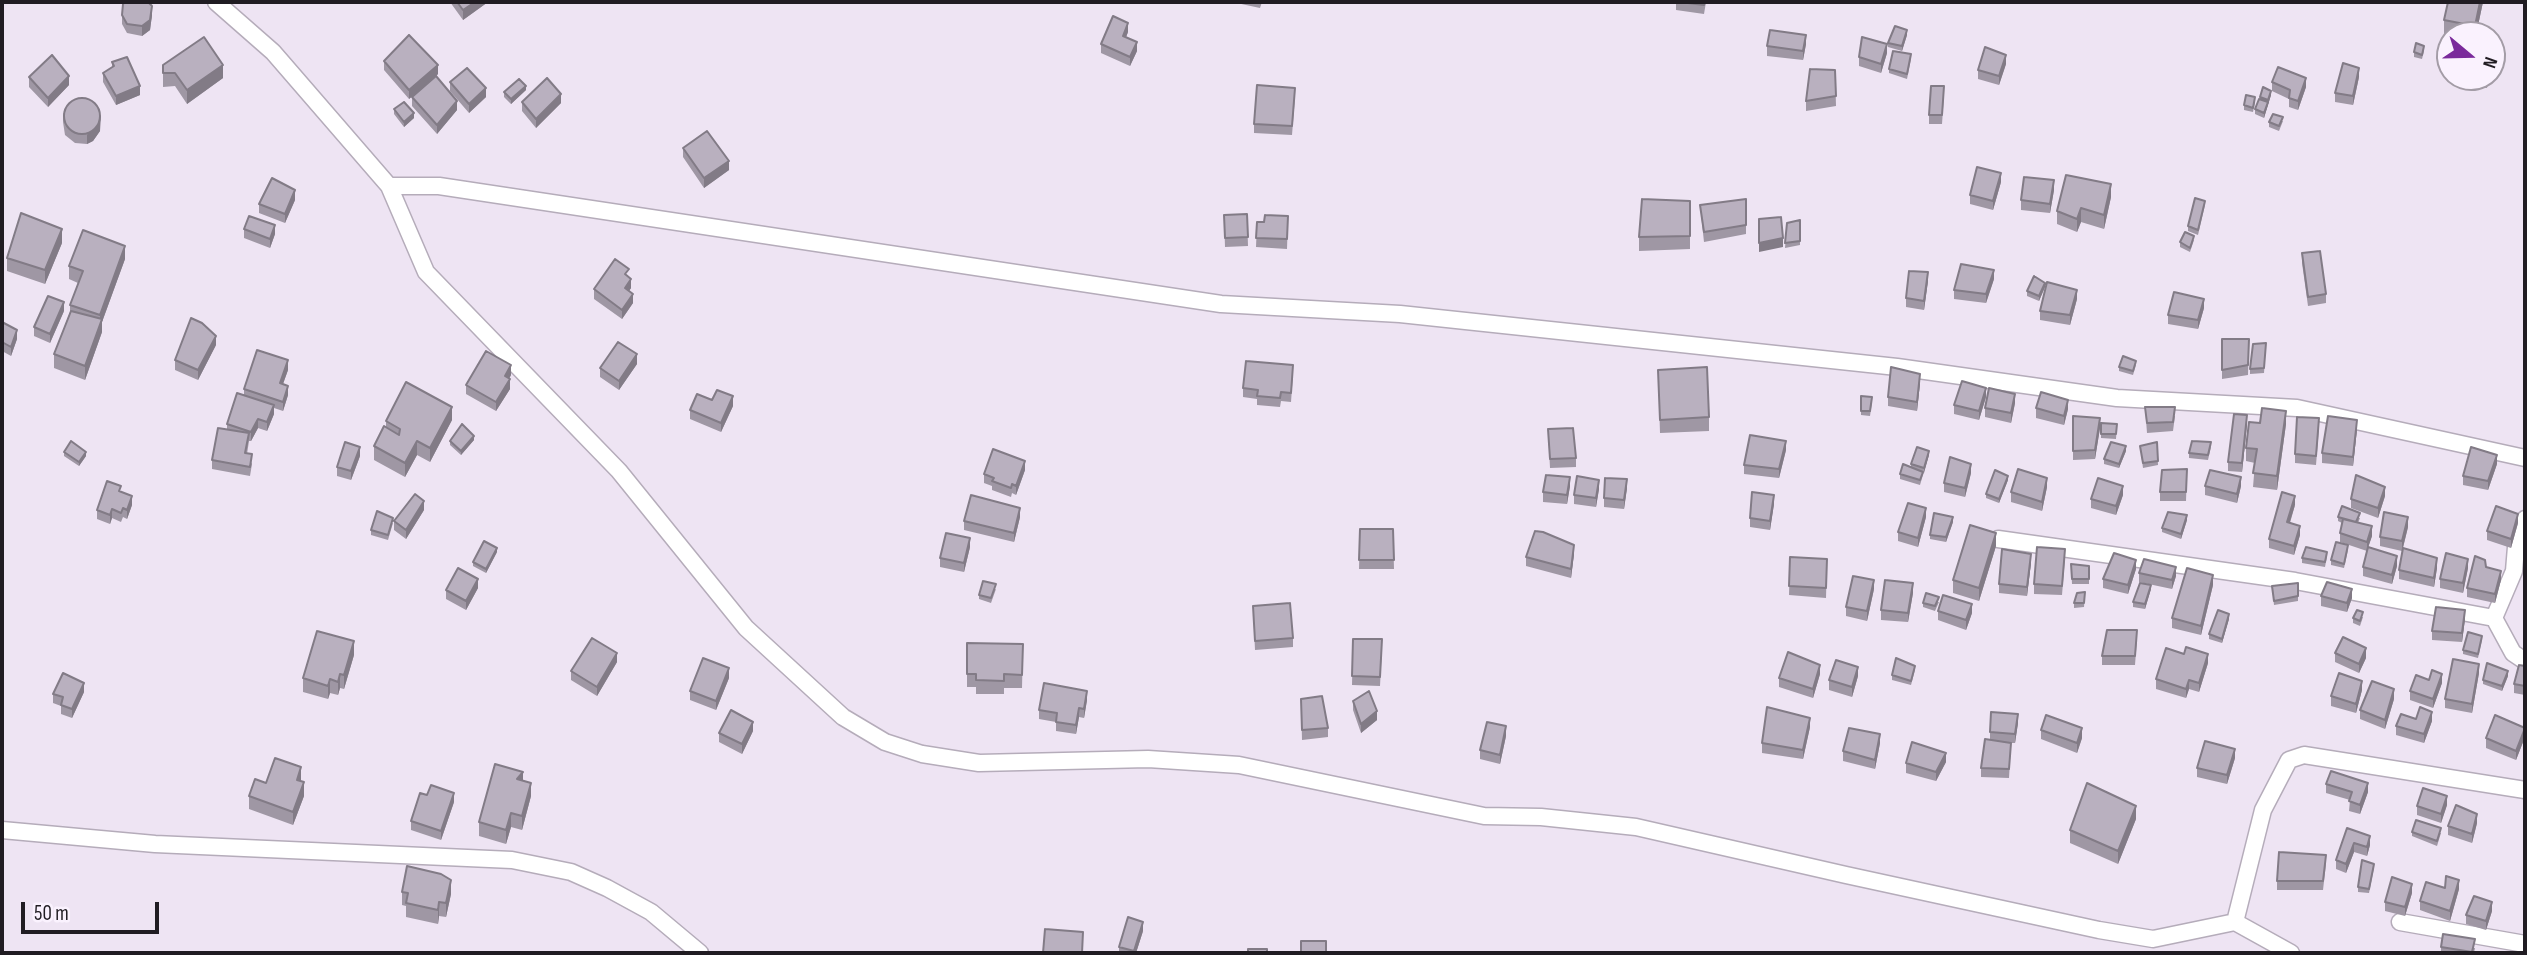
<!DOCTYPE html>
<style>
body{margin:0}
#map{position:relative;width:2527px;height:955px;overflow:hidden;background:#eee4f3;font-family:"Sofia Sans Condensed",sans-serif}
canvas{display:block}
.frame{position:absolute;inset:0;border:4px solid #201c22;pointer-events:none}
.north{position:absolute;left:2436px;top:21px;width:70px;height:70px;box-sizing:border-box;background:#faf2fe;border:2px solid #a39ca6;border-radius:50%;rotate:109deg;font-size:19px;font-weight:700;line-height:28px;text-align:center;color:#201c22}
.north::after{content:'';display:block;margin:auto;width:24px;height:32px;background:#7a2a9b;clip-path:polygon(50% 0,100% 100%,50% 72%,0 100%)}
.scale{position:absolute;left:21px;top:902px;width:138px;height:32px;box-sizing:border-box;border:4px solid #201c22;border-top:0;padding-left:9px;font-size:21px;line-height:24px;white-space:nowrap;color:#201c22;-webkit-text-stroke:5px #faf2fe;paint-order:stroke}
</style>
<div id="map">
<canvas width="2527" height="955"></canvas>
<div class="frame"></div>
<div class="north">N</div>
<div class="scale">50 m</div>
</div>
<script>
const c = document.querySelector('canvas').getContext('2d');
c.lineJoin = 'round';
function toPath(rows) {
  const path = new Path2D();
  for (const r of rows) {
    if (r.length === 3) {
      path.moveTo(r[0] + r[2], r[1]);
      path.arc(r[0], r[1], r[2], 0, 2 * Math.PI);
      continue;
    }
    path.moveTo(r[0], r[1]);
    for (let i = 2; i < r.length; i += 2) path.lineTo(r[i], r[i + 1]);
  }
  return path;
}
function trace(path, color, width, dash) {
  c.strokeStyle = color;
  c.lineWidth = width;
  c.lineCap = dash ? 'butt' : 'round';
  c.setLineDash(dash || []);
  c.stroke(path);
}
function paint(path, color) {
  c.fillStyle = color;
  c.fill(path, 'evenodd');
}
const minor = toPath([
 [216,2,273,52,389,186,426,272,619,471,746,628,843,717,885,742,922,754,979,763,1148,759,1239,765,1484,816,1541,817,1636,827,1846,875,2099,930,2153,939,2235,922,2291,953],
 [389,186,439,186,1221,304,1400,314,1897,367,2117,398,2297,408,2525,458],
 [1998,539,2295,581,2494,618],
 [2494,618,2514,571,2516,547,2525,519],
 [2494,618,2513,653,2525,661],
 [2,830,155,844,512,860,571,872,607,888,651,912,700,953],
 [2235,922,2263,810,2289,760,2304,755,2525,790],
 [2400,922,2525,944]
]);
const wall = toPath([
 [450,2,488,2,463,20],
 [1232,2,1262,2,1260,8],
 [1676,2,1706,2,1704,14,1676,10],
 [2448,2,2483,2,2476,35,2451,35,2444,34,2444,20],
 [122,15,152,15,150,30,142,36,127,33,122,24],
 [1128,32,1126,37,1137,51,1130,66,1101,53,1101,44],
 [1907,35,1902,51,1888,47,1888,43],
 [1806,44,1803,60,1767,56,1767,46],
 [2424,51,2422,59,2414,57,2414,52],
 [1887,53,1881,73,1859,66,1859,57],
 [1911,59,1907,79,1889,73,1889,69],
 [384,61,438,74,436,76,457,110,437,134,412,106,412,97,428,83,409,99,384,70],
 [112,62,140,95,116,105,103,82,103,73,112,67],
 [2006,64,1999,85,1978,79,1978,70],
 [163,65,223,78,187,104,175,86,163,87],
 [1835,70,1836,106,1806,111,1806,101],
 [29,77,69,85,48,107,29,87],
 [2359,77,2353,105,2335,102,2335,93],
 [2458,77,2489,77,2487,88,2458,82],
 [450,82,486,97,469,113,450,91],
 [2272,82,2306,87,2298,110,2289,107,2289,99,2272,91],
 [526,90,511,104,504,97,504,92],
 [1944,95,1942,124,1929,124,1929,115],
 [2271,95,2264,118,2255,114,2255,109,2260,97],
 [1295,97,1292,135,1254,133,1254,124],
 [522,102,561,103,536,128,522,111],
 [2255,102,2253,112,2244,110,2244,105],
 [394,109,414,118,404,127,394,114],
 [63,113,100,131,93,141,87,144,75,143,65,135,63,122],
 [2283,121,2279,131,2269,127,2269,122],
 [683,148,729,170,704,188,683,157],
 [2001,182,1993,210,1970,204,1970,195],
 [2054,190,2050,213,2021,210,2021,200],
 [2111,197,2104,229,2081,222,2077,232,2057,224,2057,211],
 [1746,199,1746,234,1704,242,1700,205],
 [295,200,285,223,259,213,259,204],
 [1690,201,1690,249,1639,251,1639,237],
 [2205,205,2198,235,2188,231,2188,226],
 [1247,214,1248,246,1225,247,1224,215],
 [1288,216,1287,249,1256,247,1257,222,1264,222],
 [1800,220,1800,245,1785,248,1787,223],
 [244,229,275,234,270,248,244,238],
 [2194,240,2190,252,2180,247,2180,242],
 [62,243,45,284,7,271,7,258],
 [2302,253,2326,294,2326,303,2308,306,2302,263],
 [125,259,102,322,102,332,85,380,54,368,54,354,70,312,70,305,78,283,69,279,69,266],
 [629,277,631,288,629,291,633,303,622,319,594,299,594,289],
 [1994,279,1986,303,1954,299,1954,290],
 [1928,281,1924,310,1906,307,1906,298],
 [2045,287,2039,301,2027,296,2027,291],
 [2077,299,2070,325,2040,320,2040,311],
 [2204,308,2198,329,2168,324,2168,315],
 [64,311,50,343,34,336,34,327],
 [2,322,17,339,11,356,2,351],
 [2222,339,2249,339,2248,375,2222,379],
 [2266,343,2264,373,2250,374,2250,369],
 [216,345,198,380,175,370,175,360],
 [637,364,619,390,600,377,600,368],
 [2136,365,2133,375,2119,371,2119,367],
 [288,370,283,384,288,395,283,411,274,408,274,414,267,431,258,428,251,441,249,441,247,454,252,464,250,476,212,469,212,460,227,430,227,424,244,395,244,389],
 [1658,370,1709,417,1709,431,1660,433],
 [1293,374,1291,402,1281,401,1280,407,1257,405,1257,399,1243,397,1243,388],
 [511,375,509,379,510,389,496,411,466,394,466,385],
 [1920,383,1917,411,1888,406,1888,397],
 [1861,396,1872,402,1870,416,1861,415],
 [1986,397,1979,420,1954,414,1954,405],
 [2015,403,2011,423,1985,417,1985,408],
 [733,406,721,432,690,419,690,410],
 [2145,407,2175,416,2173,431,2147,433],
 [2036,408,2068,409,2064,425,2036,418],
 [2073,416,2100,428,2095,459,2073,460],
 [452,420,430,462,417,455,405,477,374,460,374,446,386,427,386,421],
 [2101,423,2117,424,2116,439,2101,438],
 [2260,423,2286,424,2277,490,2253,487,2255,463,2246,461,2246,448],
 [2247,424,2242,472,2228,471,2228,462],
 [2319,428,2316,465,2295,463,2295,454],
 [1548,429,1576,458,1576,467,1550,468],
 [2357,429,2353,466,2322,463,2322,453],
 [474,440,461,455,450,445,450,441],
 [2157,442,2158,465,2143,468,2140,446],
 [2211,447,2208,460,2189,458,2189,453],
 [1786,450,1779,478,1744,474,1744,465],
 [2126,451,2119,468,2104,464,2104,459],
 [64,452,86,456,79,466,64,456],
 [1929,455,1920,485,1900,479,1900,474,1911,467,1911,464],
 [360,456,351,480,337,476,337,467],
 [2497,464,2488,490,2463,485,2463,476],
 [2187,469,2186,501,2160,501,2160,492],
 [1025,470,1016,495,1012,493,1011,497,992,490,992,486,984,483,984,474],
 [1971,473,1965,497,1944,492,1944,483],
 [2008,480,1999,503,1986,498,1986,494],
 [1570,486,1567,504,1543,502,1543,492],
 [2205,486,2241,486,2237,503,2205,495],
 [2047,487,2042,511,2011,502,2011,492],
 [1627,488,1624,509,1604,507,1604,498],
 [1599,489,1596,507,1574,504,1574,495],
 [121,492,132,505,127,519,123,517,121,522,112,518,110,524,97,519,97,510],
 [2123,495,2116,515,2091,508,2091,499],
 [2385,496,2378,518,2351,508,2351,499],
 [1774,504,1770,530,1750,527,1750,518],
 [2295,505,2290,523,2300,535,2294,555,2269,548,2269,539],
 [424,510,406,539,394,530,394,521],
 [1020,517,1014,542,964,530,964,521],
 [1926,517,1918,547,1898,541,1898,532],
 [2338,517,2360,518,2358,523,2372,536,2368,547,2397,566,2392,584,2363,576,2363,567,2367,551,2340,542,2340,533,2342,523,2338,521],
 [2187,520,2181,539,2162,532,2162,528],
 [1953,522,1946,542,1930,539,1930,535],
 [393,523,388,540,371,535,371,530],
 [2518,523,2511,548,2487,540,2487,531],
 [2408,527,2403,548,2437,568,2434,587,2399,579,2399,570,2402,551,2380,546,2380,537],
 [1360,529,1393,529,1394,569,1359,569],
 [1996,546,1979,601,1953,593,1953,580],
 [970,547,964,572,940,567,940,558],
 [2348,550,2344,568,2331,565,2331,560],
 [497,552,486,573,473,566,473,562],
 [1574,554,1571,578,1526,566,1526,557],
 [2327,556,2325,567,2302,563,2302,558],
 [1790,557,1827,559,1826,598,1789,595],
 [2065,558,2062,595,2034,594,2034,584],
 [2031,563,2027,596,1999,593,1999,584],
 [2071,564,2089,566,2089,584,2072,584],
 [2486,567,2501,580,2495,603,2467,597,2467,588],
 [2468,568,2463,593,2440,588,2440,579],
 [2136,569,2128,594,2103,588,2103,579],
 [2139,573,2176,576,2172,589,2139,582],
 [2298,583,2298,601,2274,605,2272,586],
 [2213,585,2201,635,2172,628,2172,618],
 [478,588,466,610,446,599,446,590],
 [996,589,991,603,979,599,979,595],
 [1874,589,1867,621,1846,616,1846,607],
 [2151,589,2145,609,2133,607,2133,602],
 [2085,592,2084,607,2074,608,2074,603],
 [1913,593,1908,622,1881,620,1881,610],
 [2321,596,2352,598,2347,612,2321,606],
 [1939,602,1935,611,1923,607,1923,603],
 [1253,606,1293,638,1293,647,1255,650],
 [1938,611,1972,613,1966,630,1938,620],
 [2363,617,2360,626,2353,623,2353,618],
 [2229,619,2222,643,2209,639,2209,634],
 [2465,619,2462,642,2432,640,2432,631],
 [1353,639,1382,648,1380,686,1352,685],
 [2137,639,2135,665,2102,665,2102,656],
 [2482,640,2478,658,2463,654,2463,650],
 [967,643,1023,644,1022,688,1004,688,1004,694,976,694,976,687,967,687],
 [2335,653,2366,658,2359,673,2335,662],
 [354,655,344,689,340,688,338,695,330,693,328,699,303,692,303,678],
 [617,662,597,696,571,680,571,671],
 [2208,663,2199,692,2189,689,2186,698,2156,689,2156,679],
 [2525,666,2525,695,2514,693,2514,684],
 [1915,670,1911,685,1892,680,1892,675],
 [2479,673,2472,713,2445,708,2445,699],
 [1820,674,1813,698,1779,687,1779,678],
 [1858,676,1852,697,1829,690,1829,680],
 [2508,676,2502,691,2483,684,2483,680],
 [729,678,716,710,690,700,690,691],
 [2429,680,2442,683,2433,708,2410,700,2410,691],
 [2362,690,2356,713,2331,706,2331,696],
 [84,692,72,718,61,714,61,706,53,703,53,694],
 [1301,699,1328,728,1328,737,1302,740],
 [2394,699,2385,729,2360,719,2360,710],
 [1087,700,1084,718,1079,717,1076,734,1056,731,1056,722,1039,719,1039,710],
 [1353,701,1377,720,1361,733,1353,710],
 [2432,721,2424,743,2396,735,2396,726],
 [2018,723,2015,743,2011,743,2009,778,1981,777,1981,768,1990,740,1990,732],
 [1810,727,1803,759,1762,753,1762,743],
 [2041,730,2082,738,2077,753,2041,739],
 [753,731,742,754,719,742,719,733],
 [1506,736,1500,764,1480,759,1480,750],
 [2525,737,2516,760,2486,748,2486,738],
 [1880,743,1875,769,1843,761,1843,751],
 [2235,758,2227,784,2197,777,2197,768],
 [1946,762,1936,781,1906,773,1906,763],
 [301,781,304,796,293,825,249,809,249,796,266,783],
 [523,781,531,796,522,830,511,827,506,844,479,836,479,822],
 [2326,784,2368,792,2360,814,2349,811,2350,800,2326,793],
 [454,802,441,840,411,830,411,821],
 [2447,805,2441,823,2417,815,2417,806],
 [2136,819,2118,864,2070,843,2070,830],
 [2477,823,2472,843,2448,835,2448,826],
 [2347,828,2370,845,2367,856,2354,852,2346,873,2336,869,2336,860],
 [2412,832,2441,833,2437,846,2412,836],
 [2326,864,2323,890,2277,890,2277,881],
 [2374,868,2369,893,2358,892,2358,887],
 [2445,888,2459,889,2450,921,2420,910,2420,901],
 [402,892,451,894,446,917,439,916,438,924,406,917,406,906,402,905],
 [2412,893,2405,916,2385,911,2385,902],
 [2492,911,2486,930,2466,924,2466,915],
 [1143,931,1136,953,1119,953,1119,947],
 [2441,947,2475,948,2474,953,2441,953]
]);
const shadedWall = toPath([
 [475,2,488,2,463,20,463,10],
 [2480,2,2483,2,2476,35,2475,35,2475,26],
 [152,6,152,15,150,30,142,36,142,26],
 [1128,23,1128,32,1123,45,1123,36],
 [1907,30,1907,35,1902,51,1902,46],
 [1806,35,1806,44,1803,60,1803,51],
 [1137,42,1137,51,1130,66,1130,57],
 [1887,44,1887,53,1881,73,1881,64],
 [2006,55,2006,64,1999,85,1999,76],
 [223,65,223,78,187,104,187,90],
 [438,65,438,74,409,99,409,90],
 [2359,68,2359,77,2353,105,2353,96],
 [69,76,69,85,48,107,48,98],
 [2306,78,2306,87,2298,110,2298,101],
 [140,86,140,95,116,105,116,96],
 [526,86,526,90,511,104,511,99],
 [486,88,486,97,469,113,469,104],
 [2271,91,2271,95,2264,118,2264,113],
 [561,94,561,103,536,128,536,119],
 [457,101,457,110,437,134,437,125],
 [414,113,414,118,404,127,404,122],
 [101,115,100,131,93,141,87,144,87,135],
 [729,161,729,170,704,188,704,178],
 [2001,173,2001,182,1993,210,1993,201],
 [2054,180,2054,190,2050,213,2050,204],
 [2111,184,2111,197,2104,229,2104,215],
 [295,190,295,200,285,223,285,214],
 [2081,208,2081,222,2077,232,2077,219],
 [275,225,275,234,270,248,270,239],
 [62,229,62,243,45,284,45,270],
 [1783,238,1783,247,1759,252,1759,243],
 [125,246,125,259,102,322,102,332,85,380,85,366,100,326,100,315],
 [1994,270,1994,279,1986,303,1986,294],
 [1928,272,1928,281,1924,310,1924,301],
 [631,279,631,288,625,297,625,288],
 [2045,283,2045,287,2039,301,2039,296],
 [2077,290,2077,299,2070,325,2070,315],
 [633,294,633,303,622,319,622,310],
 [2204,299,2204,308,2198,329,2198,320],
 [64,302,64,311,50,343,50,334],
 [17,330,17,339,11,356,11,347],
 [216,336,216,345,198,380,198,370],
 [637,354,637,364,619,390,619,381],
 [288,360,288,370,280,392,280,383],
 [511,365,511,375,505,386,505,376],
 [1920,374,1920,383,1917,411,1917,402],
 [510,379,510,389,496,411,496,402],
 [288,386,288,395,283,411,283,402],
 [1986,388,1986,397,1979,420,1979,411],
 [2015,394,2015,403,2011,423,2011,413],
 [733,396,733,406,721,432,721,423],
 [2068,400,2068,409,2064,425,2064,416],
 [274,405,274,414,267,431,267,422],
 [452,407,452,420,430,462,430,448],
 [2286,411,2286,424,2277,490,2277,476],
 [2247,415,2247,424,2242,472,2242,463],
 [2100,418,2100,428,2095,459,2095,450],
 [258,419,258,428,251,441,251,432],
 [2357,420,2357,429,2353,466,2353,457],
 [474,436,474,440,461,455,461,451],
 [417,441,417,455,405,477,405,463],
 [1786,441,1786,450,1779,478,1779,469],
 [2126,446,2126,451,2119,468,2119,464],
 [360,447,360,456,351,480,351,471],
 [1929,451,1929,455,1924,473,1924,468],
 [86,452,86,456,79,466,79,462],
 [2497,455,2497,464,2488,490,2488,481],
 [1025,461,1025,470,1016,495,1016,486],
 [1971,464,1971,473,1965,497,1965,488],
 [2008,476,2008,480,1999,503,1999,499],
 [1570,477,1570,486,1567,504,1567,495],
 [2241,477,2241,486,2237,503,2237,494],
 [2047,478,2047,487,2042,511,2042,502],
 [1627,479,1627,488,1624,509,1624,500],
 [1599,480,1599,489,1596,507,1596,498],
 [2123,486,2123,495,2116,515,2116,506],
 [2385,487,2385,496,2378,518,2378,508],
 [1774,495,1774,504,1770,530,1770,521],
 [132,496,132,505,127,519,127,510],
 [2295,496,2295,505,2287,531,2287,522],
 [424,501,424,510,406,539,406,530],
 [1020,508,1020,517,1014,542,1014,533],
 [1926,508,1926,517,1918,547,1918,538],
 [112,509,112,518,110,524,110,515],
 [2518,514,2518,523,2511,548,2511,539],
 [2187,515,2187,520,2181,539,2181,534],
 [1953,517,1953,522,1946,542,1946,537],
 [2408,517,2408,527,2402,551,2402,541],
 [2300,526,2300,535,2294,555,2294,546],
 [2372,526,2372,536,2367,551,2367,542],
 [1996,533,1996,546,1979,601,1979,588],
 [970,538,970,547,964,572,964,563],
 [1574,545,1574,554,1571,578,1571,569],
 [497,548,497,552,486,573,486,569],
 [2031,554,2031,563,2027,596,2027,587],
 [2397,556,2397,566,2392,584,2392,575],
 [2437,558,2437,568,2434,587,2434,578],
 [2468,559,2468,568,2463,593,2463,583],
 [2136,560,2136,569,2128,594,2128,585],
 [2176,567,2176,576,2172,589,2172,580],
 [2501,571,2501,580,2495,603,2495,594],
 [2213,575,2213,585,2201,635,2201,626],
 [478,579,478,588,466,610,466,601],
 [1874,580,1874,589,1867,621,1867,611],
 [1913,583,1913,593,1908,622,1908,613],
 [2151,585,2151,589,2145,609,2145,604],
 [2352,589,2352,598,2347,612,2347,603],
 [1972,604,1972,613,1966,630,1966,620],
 [2465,610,2465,619,2462,642,2462,633],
 [2229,614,2229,619,2222,643,2222,639],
 [354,641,354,655,344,689,344,675],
 [2366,648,2366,658,2359,673,2359,664],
 [617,653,617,662,597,696,597,687],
 [2208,654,2208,663,2199,692,2199,683],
 [2479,664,2479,673,2472,713,2472,704],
 [1820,665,1820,674,1813,698,1813,689],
 [1858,667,1858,676,1852,697,1852,687],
 [729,668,729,678,716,710,716,701],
 [2508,671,2508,676,2502,691,2502,686],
 [340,674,340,688,338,695,338,682],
 [2442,674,2442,683,2433,708,2433,699],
 [330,679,330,693,328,699,328,686],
 [2189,680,2189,689,2186,698,2186,689],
 [2362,681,2362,690,2356,713,2356,704],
 [84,683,84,692,72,718,72,709],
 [2394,689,2394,699,2385,729,2385,720],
 [1087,691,1087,700,1084,718,1084,709],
 [1079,708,1079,717,1076,734,1076,725],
 [1377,711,1377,720,1361,733,1361,724],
 [2432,712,2432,721,2424,743,2424,734],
 [2018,714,2018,723,2015,743,2015,734],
 [1810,718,1810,727,1803,759,1803,750],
 [753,722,753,731,742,754,742,744],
 [1506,726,1506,736,1500,764,1500,755],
 [2082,728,2082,738,2077,753,2077,743],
 [2525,728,2525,737,2516,760,2516,751],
 [1880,734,1880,743,1875,769,1875,760],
 [2235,749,2235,758,2227,784,2227,775],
 [1946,753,1946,762,1936,781,1936,772],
 [301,767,301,781,297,780],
 [523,772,523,786,517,779],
 [304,782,304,796,293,825,293,812],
 [531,783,531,796,522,830,522,816],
 [2368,783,2368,792,2360,814,2360,805],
 [454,793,454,802,441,840,441,831],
 [2447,796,2447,805,2441,823,2441,814],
 [2136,806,2136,819,2118,864,2118,851],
 [511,813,511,827,506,844,506,830],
 [2477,814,2477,823,2472,843,2472,834],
 [2370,836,2370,845,2367,856,2367,847],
 [2354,843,2354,852,2346,873,2346,864],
 [451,880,451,894,446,917,446,903],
 [2459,880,2459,889,2450,921,2450,911],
 [2412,884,2412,893,2405,916,2405,907],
 [439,902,439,916,438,924,438,910],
 [2492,902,2492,911,2486,930,2486,921],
 [1143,922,1143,931,1136,953,1134,953]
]);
const building = toPath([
 [125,2,148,2,152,6,150,20,142,26,127,24,122,15,123,4,125,2],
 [457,2,475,2,463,10,457,2],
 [1680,2,1705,2,1704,5,1680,2],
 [2448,2,2480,2,2475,26,2444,20,2448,2],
 [1113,16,1128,23,1123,36,1137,42,1130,57,1101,44,1113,16],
 [1895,26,1907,30,1902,46,1888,43,1895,26],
 [1770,30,1806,35,1803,51,1767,46,1770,30],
 [409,35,438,65,409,90,384,61,409,35],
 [204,37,223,65,187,90,175,73,163,73,163,65,204,37],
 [1862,37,1887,44,1881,64,1859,57,1862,37],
 [2416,43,2424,46,2422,55,2414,52,2416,43],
 [1985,47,2006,55,1999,76,1978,70,1985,47],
 [1893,51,1911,54,1907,74,1889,69,1893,51],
 [52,55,69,76,48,98,29,77,52,55],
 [127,57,140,86,116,96,103,73,114,66,112,62,127,57],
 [2343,63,2359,68,2353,96,2335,93,2343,63],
 [2278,67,2306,78,2298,101,2289,98,2290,90,2272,82,2278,67],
 [467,68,486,88,469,104,450,82,467,68],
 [1810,69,1835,70,1836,96,1806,101,1810,69],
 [436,76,457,101,437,125,412,97,436,76],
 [547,78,561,94,536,119,522,102,547,78],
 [519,79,526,86,511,99,504,92,519,79],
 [1257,85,1295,88,1292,126,1254,124,1257,85],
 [1931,86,1944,86,1942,115,1929,115,1931,86],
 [2263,87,2271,91,2268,100,2260,97,2263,87],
 [2246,95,2255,97,2253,108,2244,105,2246,95],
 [82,116,18],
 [2259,99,2268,102,2264,113,2255,109,2259,99],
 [404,102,414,113,404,122,394,109,404,102],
 [2273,114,2283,117,2279,126,2269,122,2273,114],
 [707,131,729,161,704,178,683,148,707,131],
 [1977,167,2001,173,1993,201,1970,195,1977,167],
 [2066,175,2111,184,2104,215,2081,208,2077,219,2057,211,2066,175],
 [2024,177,2054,180,2050,204,2021,200,2024,177],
 [272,178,295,190,285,214,259,204,272,178],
 [2195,198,2205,201,2198,230,2188,226,2195,198],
 [1642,199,1690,201,1690,236,1639,237,1642,199],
 [1746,199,1746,225,1704,232,1700,205,1746,199],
 [21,213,62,229,45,270,7,258,21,213],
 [1247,214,1248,237,1225,238,1224,215,1247,214],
 [1265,215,1288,216,1287,239,1256,238,1257,222,1264,222,1265,215],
 [249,216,275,225,270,239,244,229,249,216],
 [1781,217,1783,238,1759,243,1759,219,1781,217],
 [1800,220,1800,241,1785,243,1787,223,1800,220],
 [83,230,125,246,100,315,70,305,83,271,69,266,83,230],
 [2185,232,2194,236,2190,248,2180,242,2185,232],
 [2320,251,2326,294,2308,297,2302,253,2320,251],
 [615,259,629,269,625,274,631,279,625,288,633,294,622,310,594,289,615,259],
 [1961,264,1994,270,1986,294,1954,290,1961,264],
 [1909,271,1928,272,1924,301,1906,298,1909,271],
 [2034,276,2045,283,2039,296,2027,291,2034,276],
 [2047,282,2077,290,2070,315,2040,311,2047,282],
 [2174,292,2204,299,2198,320,2168,315,2174,292],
 [48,296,64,302,50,334,34,327,48,296],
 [71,311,102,319,85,366,54,354,71,311],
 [191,318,202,323,216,336,198,370,175,360,191,318],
 [2,322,17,330,11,347,2,342,2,322],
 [2222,339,2249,339,2248,365,2222,370,2222,339],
 [618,342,637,354,619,381,600,368,618,342],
 [2266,343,2264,368,2250,369,2253,344,2266,343],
 [257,350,288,360,280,383,288,386,283,402,244,389,257,350],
 [486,351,511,365,505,376,510,379,496,402,466,385,486,351],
 [2123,356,2136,361,2133,371,2119,367,2123,356],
 [1246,361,1293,365,1291,393,1281,392,1280,398,1257,396,1258,390,1243,388,1246,361],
 [1707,367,1709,417,1660,420,1658,370,1707,367],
 [1891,367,1920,374,1917,402,1888,397,1891,367],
 [1962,381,1986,388,1979,411,1954,405,1962,381],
 [406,382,452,407,430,448,417,441,405,463,374,446,384,426,399,435,400,429,386,421,406,382],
 [1989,388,2015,394,2011,413,1985,408,1989,388],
 [717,390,733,396,721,423,690,410,697,394,712,400,717,390],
 [2041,392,2068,400,2064,416,2036,408,2041,392],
 [237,393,274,405,267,422,258,419,251,432,227,424,237,393],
 [1861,396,1872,397,1870,411,1861,411,1861,396],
 [2145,407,2175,407,2173,422,2147,423,2145,407],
 [2262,408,2286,411,2277,476,2253,473,2257,449,2246,448,2249,422,2260,423,2262,408],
 [2234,414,2247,415,2242,463,2228,462,2234,414],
 [2073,416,2100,418,2095,450,2073,451,2073,416],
 [2328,416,2357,420,2353,457,2322,453,2328,416],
 [2297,417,2319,418,2316,456,2295,454,2297,417],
 [2101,423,2117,424,2116,434,2101,434,2101,423],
 [462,424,474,436,461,451,450,441,462,424],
 [218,428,249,433,245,453,252,454,250,467,212,460,218,428],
 [1573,428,1576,458,1550,459,1548,429,1573,428],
 [1750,435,1786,441,1779,469,1744,465,1750,435],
 [71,441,86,452,79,462,64,452,71,441],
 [2192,441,2211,442,2208,455,2189,453,2192,441],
 [345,442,360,447,351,471,337,467,345,442],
 [2111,442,2126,446,2119,464,2104,459,2111,442],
 [2157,442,2158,461,2143,463,2140,446,2157,442],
 [1917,447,1929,451,1924,468,1911,464,1917,447],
 [2471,447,2497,455,2488,481,2463,476,2471,447],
 [993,449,1025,461,1016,486,1012,484,1011,488,992,481,994,478,984,474,993,449],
 [1950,457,1971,464,1965,488,1944,483,1950,457],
 [1903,464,1923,472,1920,480,1900,474,1903,464],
 [2018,469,2047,478,2042,502,2011,492,2018,469],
 [2187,469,2186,492,2160,492,2162,470,2187,469],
 [1995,470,2008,476,1999,499,1986,494,1995,470],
 [2210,470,2241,477,2237,494,2205,486,2210,470],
 [1546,475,1570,477,1567,495,1543,492,1546,475],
 [2356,475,2385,487,2378,508,2351,499,2356,475],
 [1577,476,1599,480,1596,498,1574,495,1577,476],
 [1605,478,1627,479,1624,500,1604,498,1605,478],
 [2098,478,2123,486,2116,506,2091,499,2098,478],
 [107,481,121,486,119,491,132,496,127,510,123,508,121,513,112,509,110,515,97,510,107,481],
 [1752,492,1774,495,1770,521,1750,518,1752,492],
 [2282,492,2295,496,2287,522,2300,526,2294,546,2269,539,2282,492],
 [415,494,424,501,406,530,394,521,415,494],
 [971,495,1020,508,1014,533,964,521,971,495],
 [1908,503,1926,508,1918,538,1898,532,1908,503],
 [2342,506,2360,513,2356,522,2338,517,2342,506],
 [2496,506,2518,514,2511,539,2487,531,2496,506],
 [377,511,393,518,388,535,371,530,377,511],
 [2168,512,2187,515,2181,534,2162,528,2168,512],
 [2384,512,2408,517,2402,541,2380,537,2384,512],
 [1934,513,1953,517,1946,537,1930,535,1934,513],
 [2343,519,2372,526,2367,542,2340,533,2343,519],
 [1970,525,1996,533,1979,588,1953,580,1970,525],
 [1360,529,1393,529,1394,560,1359,560,1360,529],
 [1535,531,1543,532,1574,545,1571,569,1526,557,1535,531],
 [946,533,970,538,964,563,940,558,946,533],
 [484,541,497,548,486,569,473,562,484,541],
 [2336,542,2348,545,2344,564,2331,560,2336,542],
 [2037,547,2065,549,2062,586,2034,584,2037,547],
 [2306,547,2327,552,2325,562,2302,558,2306,547],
 [2368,547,2397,556,2392,575,2363,567,2368,547],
 [2403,548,2437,558,2434,578,2399,570,2403,548],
 [2002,549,2031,554,2027,587,1999,584,2002,549],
 [2114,553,2136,560,2128,585,2103,579,2114,553],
 [2446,553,2468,559,2463,583,2440,579,2446,553],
 [2475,556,2485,560,2486,567,2501,571,2495,594,2467,588,2475,556],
 [1790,557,1827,559,1826,588,1789,586,1790,557],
 [2144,559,2176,567,2172,580,2139,573,2144,559],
 [2071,564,2089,566,2089,579,2072,579,2071,564],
 [458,568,478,579,466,601,446,590,458,568],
 [2187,568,2213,575,2201,626,2172,618,2187,568],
 [1853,576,1874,580,1867,611,1846,607,1853,576],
 [1885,580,1913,583,1908,613,1881,610,1885,580],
 [983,581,996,584,991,598,979,595,983,581],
 [2327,582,2352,589,2347,603,2321,596,2327,582],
 [2140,583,2151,585,2145,604,2133,602,2140,583],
 [2298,583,2298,596,2274,601,2272,586,2298,583],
 [2085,592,2084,603,2074,603,2077,593,2085,592],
 [1926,593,1939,597,1935,606,1923,603,1926,593],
 [1943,595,1972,604,1966,620,1938,611,1943,595],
 [1290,603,1293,638,1255,641,1253,606,1290,603],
 [2436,607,2465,610,2462,633,2432,631,2436,607],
 [2218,610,2229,614,2222,639,2209,634,2218,610],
 [2357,610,2363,612,2360,621,2353,618,2357,610],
 [2107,630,2137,630,2135,656,2102,656,2107,630],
 [317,631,354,641,344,675,340,674,338,682,330,679,328,686,303,678,317,631],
 [2468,632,2482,636,2478,654,2463,650,2468,632],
 [2343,637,2366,648,2359,664,2335,653,2343,637],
 [592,638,617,653,597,687,571,671,592,638],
 [1353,639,1382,639,1380,677,1352,676,1353,639],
 [967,643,1023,644,1022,675,1004,674,1004,681,976,680,976,674,967,674,967,643],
 [2186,647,2208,654,2199,683,2189,680,2186,689,2156,679,2166,648,2184,654,2186,647],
 [1788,652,1820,665,1813,689,1779,678,1788,652],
 [703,658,729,668,716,701,690,691,703,658],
 [1896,658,1915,666,1911,681,1892,675,1896,658],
 [2453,659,2479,664,2472,704,2445,699,2453,659],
 [1836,660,1858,667,1852,687,1829,680,1836,660],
 [2487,663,2508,671,2502,686,2483,680,2487,663],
 [2519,665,2525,666,2525,686,2514,684,2519,665],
 [2432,670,2442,674,2433,699,2410,691,2416,675,2429,680,2432,670],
 [63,673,84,683,72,709,61,705,63,697,53,694,63,673],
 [2339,673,2362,681,2356,704,2331,696,2339,673],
 [2372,681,2394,689,2385,720,2360,710,2372,681],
 [1044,683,1087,691,1084,709,1079,708,1076,725,1056,722,1057,713,1039,710,1044,683],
 [1369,691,1377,711,1361,724,1353,701,1369,691],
 [1322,696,1328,728,1302,730,1301,699,1322,696],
 [1767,707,1810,718,1803,750,1762,743,1767,707],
 [2420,707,2432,712,2424,734,2396,726,2401,714,2416,719,2420,707],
 [731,710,753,722,742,744,719,733,731,710],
 [1991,712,2018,714,2015,734,1990,732,1991,712],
 [2046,715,2082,728,2077,743,2041,730,2046,715],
 [2495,715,2525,728,2516,751,2486,738,2495,715],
 [1487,722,1506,726,1500,755,1480,750,1487,722],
 [1849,728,1880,734,1875,760,1843,751,1849,728],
 [1985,739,2011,743,2009,769,1981,768,1985,739],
 [2205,741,2235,749,2227,775,2197,768,2205,741],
 [1912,742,1946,753,1936,772,1906,763,1912,742],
 [275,758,301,767,297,780,304,782,293,812,249,796,255,779,266,783,275,758],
 [495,764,523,772,517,779,531,783,522,816,511,813,506,830,479,822,495,764],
 [2331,771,2368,783,2360,805,2349,801,2352,792,2326,784,2331,771],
 [2087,783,2136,806,2118,851,2070,830,2087,783],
 [431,785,454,793,441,831,411,821,420,793,427,795,431,785],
 [2423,788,2447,796,2441,814,2417,806,2423,788],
 [2456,805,2477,814,2472,834,2448,826,2456,805],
 [2416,820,2441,828,2437,841,2412,832,2416,820],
 [2347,828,2370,836,2367,847,2354,843,2346,864,2336,860,2347,828],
 [2279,852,2326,855,2323,881,2277,881,2279,852],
 [2362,860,2374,864,2369,889,2358,887,2362,860],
 [407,866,441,874,451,880,446,903,439,902,438,910,406,903,408,893,402,892,407,866],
 [2446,876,2459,880,2450,911,2420,901,2426,882,2445,888,2446,876],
 [2392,877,2412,884,2405,907,2385,902,2392,877],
 [2474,896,2492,902,2486,921,2466,915,2474,896],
 [1128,917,1143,922,1134,951,1119,947,1128,917],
 [1045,929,1083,932,1082,953,1043,953,1045,929],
 [2443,934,2475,939,2472,952,2441,947,2443,934],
 [1301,941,1326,941,1326,953,1301,953,1301,941],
 [1248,949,1267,949,1267,953,1248,953,1248,949]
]);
trace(minor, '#b5acba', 19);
trace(minor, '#fff', 16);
paint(wall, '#9f97a4');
paint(shadedWall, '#827b86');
paint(building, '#b9b0bf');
trace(building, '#827b86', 2);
</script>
